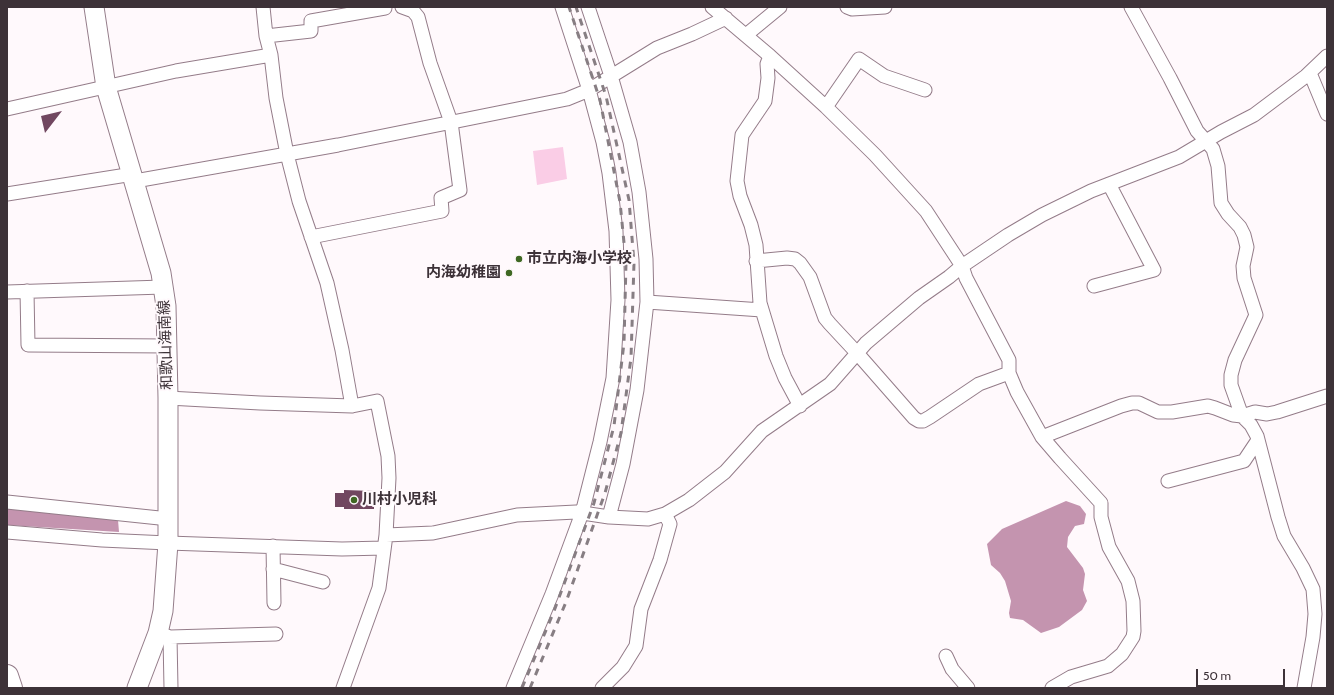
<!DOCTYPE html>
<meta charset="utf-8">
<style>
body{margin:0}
#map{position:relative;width:1334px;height:695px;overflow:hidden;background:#fff9fc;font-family:Cabin,sans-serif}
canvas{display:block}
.frame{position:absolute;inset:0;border:8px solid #3d3238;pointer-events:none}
.scale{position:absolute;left:1196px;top:669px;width:89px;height:18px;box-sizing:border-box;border:2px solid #3d3238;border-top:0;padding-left:5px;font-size:12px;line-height:14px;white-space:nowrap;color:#3d3238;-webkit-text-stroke:3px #fff9fc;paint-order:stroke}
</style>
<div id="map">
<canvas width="1334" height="695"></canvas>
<div class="frame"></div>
<div class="scale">50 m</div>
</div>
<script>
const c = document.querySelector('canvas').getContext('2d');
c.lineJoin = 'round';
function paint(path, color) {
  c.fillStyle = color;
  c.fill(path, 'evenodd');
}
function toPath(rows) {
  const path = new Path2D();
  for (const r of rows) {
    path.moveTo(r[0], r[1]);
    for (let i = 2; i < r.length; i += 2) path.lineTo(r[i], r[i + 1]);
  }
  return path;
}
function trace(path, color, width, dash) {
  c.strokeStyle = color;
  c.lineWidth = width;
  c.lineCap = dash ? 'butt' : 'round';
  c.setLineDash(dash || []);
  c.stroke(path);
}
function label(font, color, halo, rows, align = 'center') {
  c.font = font + ' Cabin,"Noto Sans JP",sans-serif';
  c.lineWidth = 4;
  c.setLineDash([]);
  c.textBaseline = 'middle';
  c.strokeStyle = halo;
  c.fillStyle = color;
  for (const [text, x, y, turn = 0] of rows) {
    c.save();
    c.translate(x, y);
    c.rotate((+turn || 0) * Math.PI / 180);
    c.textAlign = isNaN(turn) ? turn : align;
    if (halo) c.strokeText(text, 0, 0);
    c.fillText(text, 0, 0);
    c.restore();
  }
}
const green = toPath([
 [563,147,567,179,537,185,533,151]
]);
const water = toPath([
 [1066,501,1080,506,1086,514,1084,524,1075,526,1068,537,1067,547,1083,568,1085,574,1083,590,1087,601,1082,610,1059,627,1041,633,1023,620,1010,618,1009,613,1011,601,1005,581,1000,573,991,565,987,544,1002,529],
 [7,507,118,520,119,532,7,525]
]);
const building = toPath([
 [62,111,45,133,41,116],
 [344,490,374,491,374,509,344,509,344,507,335,507,335,493,344,493]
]);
const street = toPath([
 [263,7,266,36,271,55,276,98,287,154,299,201,327,283,342,350,352,406],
 [588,7,611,76,630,142,639,192,646,259,647,302,637,390,623,464,609,517],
 [712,7,770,56,826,107,875,155,926,211,962,266,966,278,1009,360,1009,373,1017,392,1042,437,1060,458,1101,503,1101,517,1109,547,1128,581,1133,601,1134,631,1133,637,1122,654,1108,666,1071,677,1052,688],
 [847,7,852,9,885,7],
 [1131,7,1170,78,1197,131,1213,149,1218,166,1221,203,1228,214,1240,227,1244,235,1247,247,1243,266,1244,278,1256,315,1235,360,1231,375,1231,385,1242,416,1251,425,1257,436,1278,517,1284,536,1303,568,1313,589,1315,614,1313,637,1304,688],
 [746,35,780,7],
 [266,36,311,31,311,21,385,8,385,7],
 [770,56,767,64,768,78,765,101,742,135,737,181,740,196,751,225,756,245,760,303,776,356,785,378,800,406],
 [1310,73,1327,114],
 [826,107,859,59,884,76,925,90],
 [7,109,176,71,271,55],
 [135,181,338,145,567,99,589,90,657,48,692,34,726,18],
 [7,194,133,174],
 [311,237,442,211,441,198,460,190,451,122,430,63,418,17,413,11,402,7],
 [756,261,787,258,795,259,800,263,810,277,825,318,830,324,857,353,914,418,919,421,923,421,930,417,979,384,1009,373],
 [1094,286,1154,270,1109,184],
 [27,291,28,345,168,346],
 [7,292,163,287],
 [647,302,762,310],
 [168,398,260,403,352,406,377,401,388,456,389,478,386,535,379,588,343,688],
 [1042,437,1121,406,1132,403,1139,403,1158,412,1172,412,1208,406,1215,408,1233,415,1242,416,1255,412,1267,414,1277,412,1327,396],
 [1168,481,1244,461,1258,440],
 [7,502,169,519],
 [7,532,102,540,168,543,342,549,384,548],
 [386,535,433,533,517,515,576,512,609,517,648,519,665,514,689,500,725,472,762,431,830,384,866,343,919,298,949,277,962,266,1008,235,1042,215,1091,191,1179,157,1221,132,1254,115,1306,76,1327,56],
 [273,546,274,603],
 [273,569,323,582],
 [162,634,170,637,171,688],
 [170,637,276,634],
 [946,656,952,669,968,688],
 [513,688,552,594,582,513,600,442,613,378,618,300,616,231,609,173,603,142,589,90,562,7],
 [602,688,623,667,636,646,641,609,660,560,670,524,665,514]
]);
const secondary = toPath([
 [94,7,106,87,161,273,166,306,168,398,168,543,163,611,158,633,137,688]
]);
const highway = toPath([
 [7,676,11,688]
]);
const rail = toPath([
 [522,688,554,611,594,503,614,426,624,343,626,263,620,202,600,100,569,7],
 [530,688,566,602,605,493,621,433,631,358,634,263,629,200,606,96,576,7]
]);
const markers = [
 [519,259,4,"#3f6823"],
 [509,273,4,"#3f6823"],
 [354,500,4,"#3f6823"]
];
const poiNames = [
 ["市立内海小学校",527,259],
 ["内海幼稚園",501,273,"right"],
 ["川村小児科",362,500]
];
const streetNames = [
 ["和歌山海南線",166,345,-92]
];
paint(green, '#facde6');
paint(water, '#c494af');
paint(building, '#714760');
trace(street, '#947c89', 15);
trace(secondary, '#947c89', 21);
trace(highway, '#947c89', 24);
trace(street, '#fff', 13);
trace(secondary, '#fff', 19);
trace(highway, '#fff', 22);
trace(rail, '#877e83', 3, [7, 7]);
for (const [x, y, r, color] of markers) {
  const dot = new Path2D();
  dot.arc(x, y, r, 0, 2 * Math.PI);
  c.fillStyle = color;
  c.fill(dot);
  trace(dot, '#fff9fc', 1.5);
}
label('bold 15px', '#3d3238', '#fff9fc', poiNames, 'left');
label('15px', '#3d3238', '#fff9fc', streetNames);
</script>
